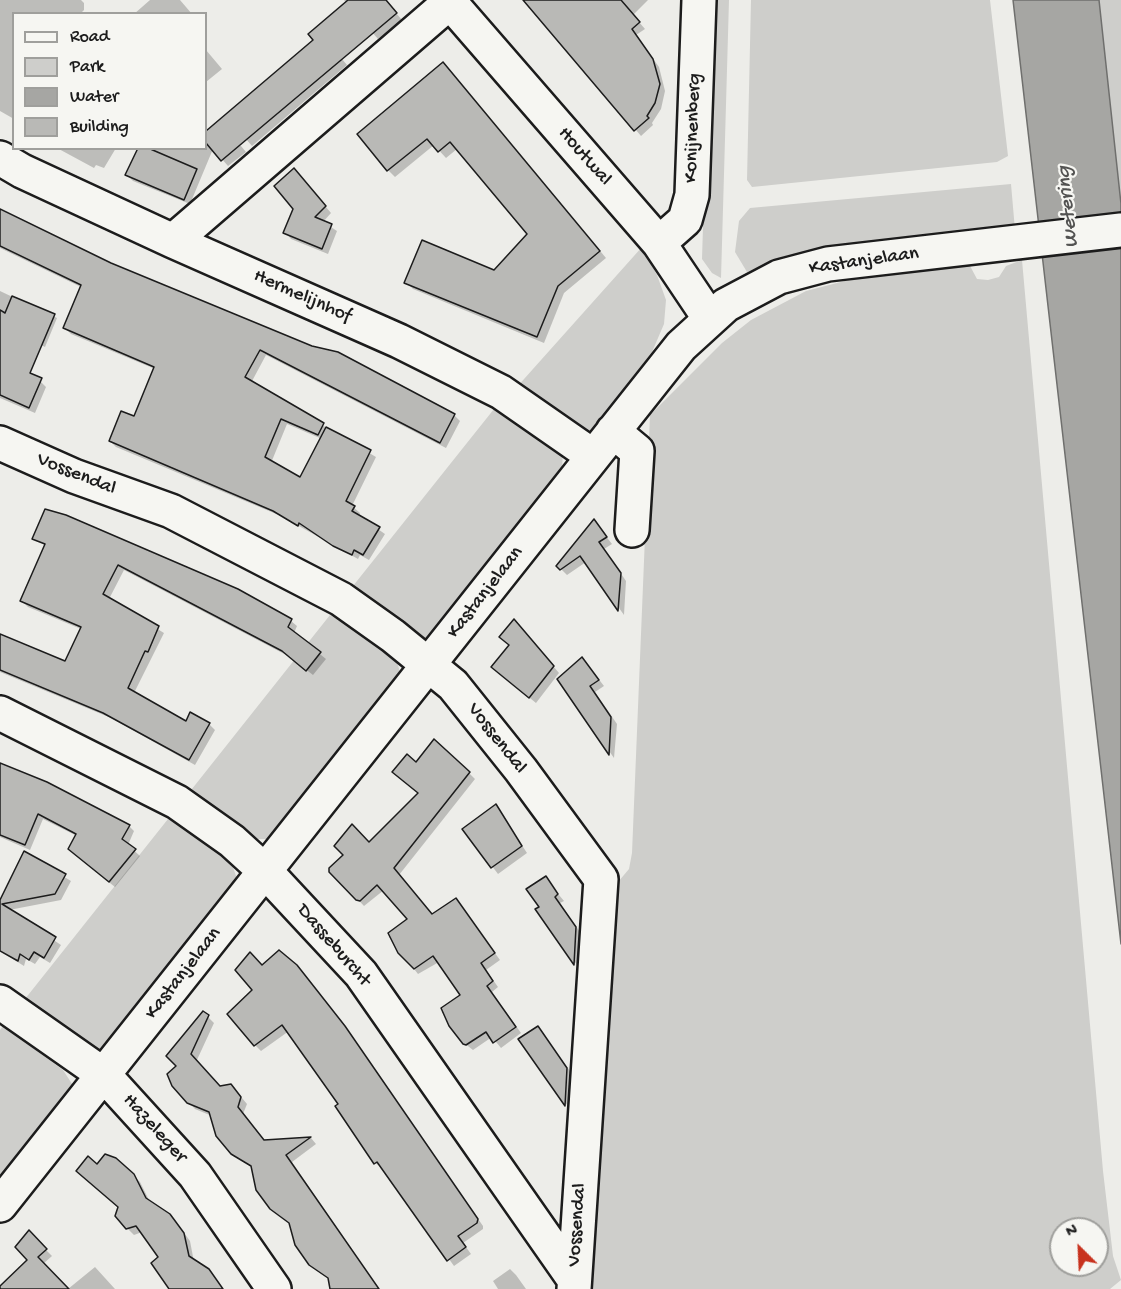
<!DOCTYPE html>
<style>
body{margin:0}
#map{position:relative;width:1121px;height:1289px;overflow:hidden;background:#edede9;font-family:"Gochi Hand",sans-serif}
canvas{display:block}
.legend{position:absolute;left:12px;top:12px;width:195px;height:138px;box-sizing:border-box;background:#f6f6f2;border:2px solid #9f9f9c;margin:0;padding:8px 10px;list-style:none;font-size:18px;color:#1c1c1c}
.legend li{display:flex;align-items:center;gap:12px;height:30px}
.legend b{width:30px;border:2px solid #9f9f9c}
.north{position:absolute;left:1049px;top:1217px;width:60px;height:60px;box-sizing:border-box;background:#f6f6f2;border:2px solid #9f9f9c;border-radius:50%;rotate:336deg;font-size:16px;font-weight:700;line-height:24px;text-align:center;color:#1c1c1c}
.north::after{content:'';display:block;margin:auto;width:21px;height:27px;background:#c8321e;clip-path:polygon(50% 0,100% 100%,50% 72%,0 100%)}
</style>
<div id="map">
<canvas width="1121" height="1289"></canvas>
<ul class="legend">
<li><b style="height:8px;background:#f6f6f2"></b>Road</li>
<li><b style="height:16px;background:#cececb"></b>Park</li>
<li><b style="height:16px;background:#a6a6a3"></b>Water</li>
<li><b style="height:16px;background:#b9b9b6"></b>Building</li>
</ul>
<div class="north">N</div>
</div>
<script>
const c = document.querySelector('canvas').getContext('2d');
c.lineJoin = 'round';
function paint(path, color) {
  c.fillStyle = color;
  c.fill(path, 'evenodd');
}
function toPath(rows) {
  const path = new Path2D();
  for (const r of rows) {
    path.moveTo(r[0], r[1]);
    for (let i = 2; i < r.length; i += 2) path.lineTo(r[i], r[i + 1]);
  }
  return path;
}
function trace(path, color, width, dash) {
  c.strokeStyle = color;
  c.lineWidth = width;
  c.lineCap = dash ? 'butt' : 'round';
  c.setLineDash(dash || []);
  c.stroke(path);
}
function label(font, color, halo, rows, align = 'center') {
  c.font = font + ' "Gochi Hand",sans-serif';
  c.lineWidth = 4.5;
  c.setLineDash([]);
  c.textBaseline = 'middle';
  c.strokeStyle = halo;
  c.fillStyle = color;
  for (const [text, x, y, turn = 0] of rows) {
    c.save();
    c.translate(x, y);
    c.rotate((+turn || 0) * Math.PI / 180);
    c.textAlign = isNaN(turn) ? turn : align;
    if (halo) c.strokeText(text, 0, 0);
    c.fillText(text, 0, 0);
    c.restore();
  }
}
const green = toPath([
 [710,0,729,0,721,278,712,273,702,259],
 [751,0,990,0,1008,156,997,162,752,187,747,180],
 [1099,0,1121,0,1121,204],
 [1011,184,1015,230,785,256,747,272,735,252,739,221,750,208],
 [642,247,657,275,666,300,664,324,652,352,586,438,516,388],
 [1022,260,1103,1171,1113,1256,1121,1280,1110,1289,589,1289,610,950,617,913,618,882,629,869,632,853,650,415,722,343,751,320,806,291,864,276,969,264,977,279,988,280,999,277,1006,266],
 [1061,1229,1097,1229,1097,1265,1061,1265],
 [494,409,556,444,563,454,562,467,552,490,429,645,349,591],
 [330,615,380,645,397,662,400,672,397,685,275,839,249,839,184,799],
 [168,819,214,845,231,862,239,884,105,1053,94,1053,21,1004],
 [3,1026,63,1070,76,1090,0,1185,0,1030]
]);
const water = toPath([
 [1013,0,1099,0,1121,204,1121,944,1013,0]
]);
const shadow = toPath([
 [0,0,81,0,84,3,84,10,80,14,14,14,14,119,0,111],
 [150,0,180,0,192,14,134,14],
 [344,0,385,0,402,20,378,39],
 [525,0,648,0,633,15,645,29,636,35,659,67,665,91,661,109,652,123,653,125,641,136],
 [327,41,347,65,252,146,226,116],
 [206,50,222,69,206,82],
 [450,71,606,258,564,293,544,343,413,289,406,282,494,272,529,235,457,149,446,158,434,145,395,177,388,170],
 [206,131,241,146,246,152,228,166,213,149,190,204,133,181,127,175,140,148,206,148],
 [57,148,116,148,104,168,96,165,94,168],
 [300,176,331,213,323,222,337,231,328,254,291,239,285,232,294,209],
 [0,211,110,264,311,348,337,353,454,415,460,421,446,448,266,355,251,383,376,457,352,506,360,513,359,516,385,534,369,560,360,555,358,559,281,516,116,447,110,441,135,418,155,369,71,334,65,328,81,287,0,248],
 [287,424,322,439,301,479,271,463],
 [0,291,57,318,45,347,0,324],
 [0,363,40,381,46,387,35,413,0,398],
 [594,521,612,544,604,549,626,581,624,615,586,562,567,575,558,566],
 [34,538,238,590,291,621,297,626,294,633,326,659,313,675,290,657,124,570,109,599,164,633,134,693,186,723,209,724,215,730,195,765,111,718,0,672,0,635,66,663,81,629,28,607,22,601,46,546],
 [520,627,559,673,536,703,499,673],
 [587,664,604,686,595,692,617,724,614,758,559,680],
 [0,764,129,826,134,831,128,845,140,856,115,887,75,855,77,836,43,819,30,850,0,837],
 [416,764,469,773,475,779,399,875,432,916,456,900,500,960,486,970,498,987,492,992,521,1033,501,1048,492,1037,473,1050,464,1043,442,1012,462,995,439,962,418,974,389,937,389,934,410,919,384,890,364,906,331,871,369,844,419,794],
 [496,806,527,853,498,874,464,829],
 [25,853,71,881,61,900,9,910,61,945,50,963,40,957,35,964,26,959,24,966,0,951,0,903],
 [545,878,564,901,560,903,582,935,580,969,537,909,541,907],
 [280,952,289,959,352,1037,483,1226,483,1229,463,1243,471,1254,454,1266,383,1168,375,1163,340,1105,289,1031,261,1051,255,1045,254,990,262,967],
 [208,1017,214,1023,196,1062,220,1088,237,1092,247,1104,243,1114,265,1142,311,1138,316,1144,292,1162,379,1289,332,1289,330,1279,309,1263,291,1224,271,1208,253,1168,232,1153,212,1116,195,1109,173,1085,178,1066],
 [538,1028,573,1075,570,1109,521,1040],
 [97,1166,133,1175,140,1182,150,1202,176,1222,190,1241,194,1262,208,1270,223,1289,171,1289,160,1257,142,1232,134,1235,127,1228,120,1207],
 [29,1233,52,1256,43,1264,67,1289,8,1289,29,1260],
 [95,1267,115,1289,68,1289],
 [510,1269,516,1275,526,1289,498,1289,493,1281]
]);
const building = toPath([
 [348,0,386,0,397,13,221,161,206,143,206,131,313,40,308,34,348,0],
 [523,0,621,0,640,22,632,29,653,59,660,84,655,103,647,116,649,118,634,131,523,0],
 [443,62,600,251,558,286,537,337,404,283,422,240,494,270,527,234,450,142,438,152,427,139,387,171,357,134,443,62],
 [138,148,148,148,197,169,184,200,125,175,138,148],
 [294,168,326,206,315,217,332,224,322,249,283,233,293,209,274,186,294,168],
 [0,209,111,263,312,346,338,352,455,414,440,443,260,350,245,377,324,423,318,435,281,419,265,457,300,477,326,427,371,450,346,501,355,506,352,511,380,527,363,555,354,550,352,555,333,546,299,523,298,526,273,511,109,441,121,411,134,416,154,367,63,328,81,285,0,246,0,209],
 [12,296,55,314,30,373,42,378,29,408,0,395,0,310,5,313,12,296],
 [45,509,66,515,238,589,292,619,288,627,321,652,306,671,282,651,118,565,103,594,159,626,148,652,145,651,128,688,186,721,190,712,210,723,189,760,103,713,0,670,0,634,65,661,81,627,20,601,45,544,32,539,45,509],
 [594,519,607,537,599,542,621,573,618,611,580,556,560,570,556,566,594,519],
 [514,619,554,666,529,698,491,667,509,645,499,637,514,619],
 [582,657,599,680,590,686,611,717,609,755,557,679,582,657],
 [434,739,470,772,394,868,432,914,456,898,495,953,481,963,493,981,487,986,516,1027,493,1043,486,1032,466,1045,463,1044,449,1026,441,1008,460,995,433,956,414,969,398,953,388,933,407,919,377,885,360,901,356,900,329,872,329,868,343,855,334,846,352,824,369,842,418,793,392,772,407,754,416,762,434,739],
 [0,763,47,782,130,825,122,839,136,849,109,882,68,849,76,834,38,814,25,845,0,835,0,763],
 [496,804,522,846,491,868,462,829,496,804],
 [24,851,66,874,55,894,2,904,56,937,44,958,34,952,29,960,20,954,18,961,0,951,0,900,24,851],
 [546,876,558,894,555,897,576,927,574,965,535,909,539,907,526,889,546,876],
 [279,950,297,965,345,1026,478,1219,477,1223,458,1236,466,1247,447,1261,377,1162,374,1164,335,1106,338,1104,282,1025,254,1046,227,1014,252,990,235,970,250,952,262,965,279,950],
 [203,1011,209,1015,191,1054,220,1086,231,1084,241,1097,238,1107,264,1140,311,1137,286,1155,379,1289,330,1289,328,1278,309,1265,295,1245,289,1223,270,1209,256,1190,251,1166,231,1154,216,1136,209,1112,187,1103,172,1086,167,1074,176,1066,166,1056,203,1011],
 [538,1026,567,1068,565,1106,518,1039,538,1026],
 [105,1154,116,1158,134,1174,146,1198,170,1214,184,1233,189,1256,209,1269,223,1289,169,1289,151,1263,158,1257,136,1226,126,1229,115,1216,118,1207,76,1171,88,1156,97,1164,105,1154],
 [29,1230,47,1249,38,1257,69,1289,0,1289,0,1286,27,1260,15,1247,29,1230]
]);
const minor = toPath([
 [448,0,659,243,710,319],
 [0,158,22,171,173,241,399,341,501,392,593,456],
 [173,241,450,2],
 [659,243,685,220,692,195,699,0],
 [613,431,637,451,632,530],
 [0,443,74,476,171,511,341,599,393,636,453,685,521,770,601,879,574,1289],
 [0,713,177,802,232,841,266,872,361,974,574,1279],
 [0,1002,104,1075,195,1175,274,1289],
 [0,1205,681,346,726,305,779,277,828,264,1121,230]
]);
const streetNames = [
 ["Konijnenberg",694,128,-88],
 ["Houtwal",584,157,49],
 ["Kastanjelaan",864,262,-8],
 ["Hermelijnhof",302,297,24],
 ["Vossendal",76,475,22],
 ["Kastanjelaan",486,593,-52],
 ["Vossendal",496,739,52],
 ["Dasseburcht",333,946,49],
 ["Kastanjelaan",184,974,-52],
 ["Hazeleger",154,1129,48],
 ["Vossendal",578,1225,-86]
];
const waterNames = [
 ["Wetering",1069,207,-96]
];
paint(green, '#cececb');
paint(water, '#a6a6a3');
trace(water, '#6f6f6d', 1.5);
paint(shadow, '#0003');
paint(building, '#b9b9b6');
trace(building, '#1c1c1c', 1.5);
trace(minor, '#1c1c1c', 38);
trace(minor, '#f6f6f2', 33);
label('20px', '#1c1c1c', '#f6f6f2', streetNames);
label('italic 21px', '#535352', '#f6f6f2', waterNames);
</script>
